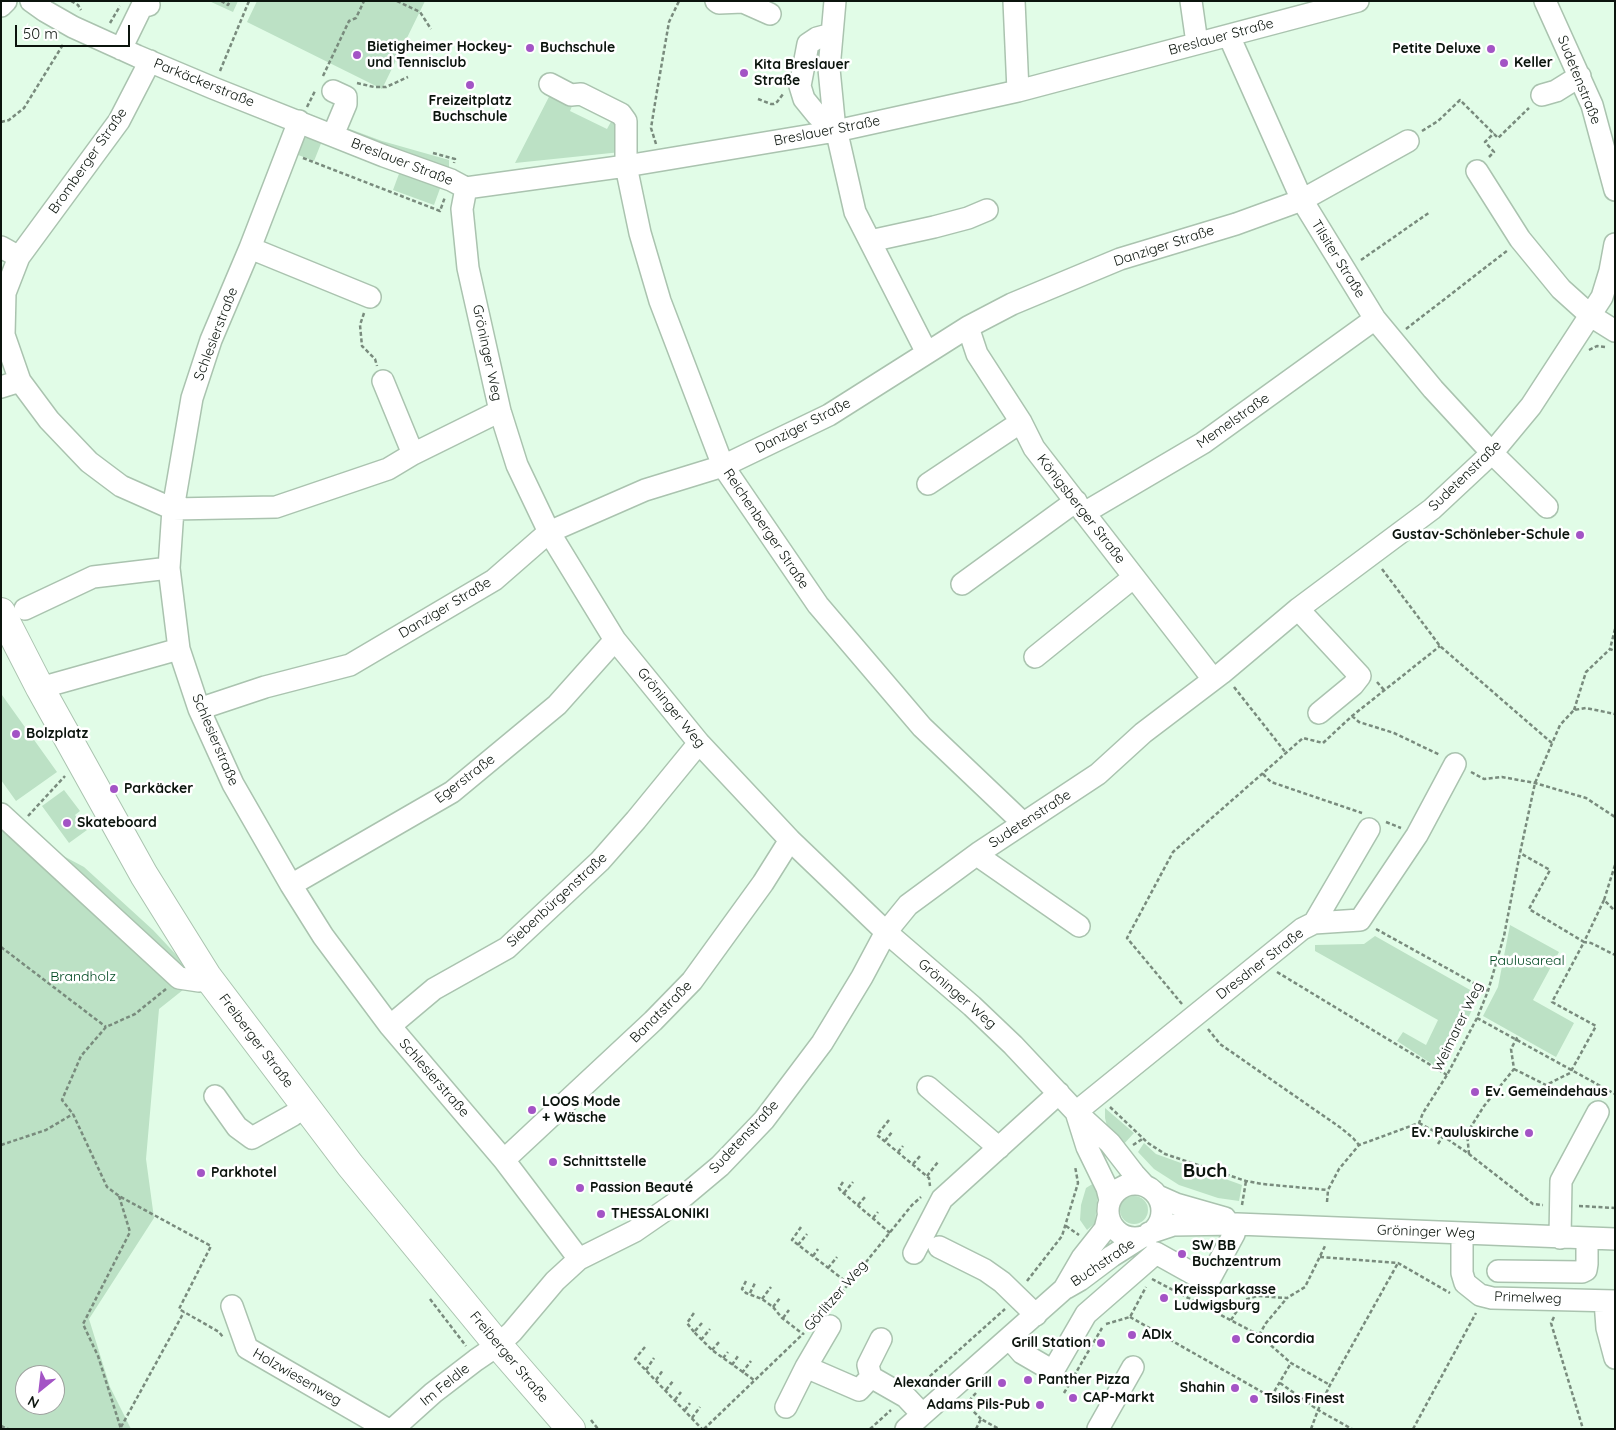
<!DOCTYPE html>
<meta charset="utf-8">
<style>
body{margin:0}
#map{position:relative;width:1616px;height:1430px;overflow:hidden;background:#e1fce7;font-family:Quicksand,sans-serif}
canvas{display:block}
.frame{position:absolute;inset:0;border:2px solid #0b140d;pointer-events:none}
.north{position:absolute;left:15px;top:1365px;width:50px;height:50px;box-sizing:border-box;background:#fff;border:1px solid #9da19e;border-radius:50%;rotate:209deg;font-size:14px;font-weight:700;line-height:20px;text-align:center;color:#0b140d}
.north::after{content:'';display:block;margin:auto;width:18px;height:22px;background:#a354c5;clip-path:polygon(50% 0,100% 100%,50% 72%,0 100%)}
.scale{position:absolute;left:15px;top:25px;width:115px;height:22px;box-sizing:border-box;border:2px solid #0b140d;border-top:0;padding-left:6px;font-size:15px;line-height:18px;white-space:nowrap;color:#0b140d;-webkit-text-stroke:4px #fff;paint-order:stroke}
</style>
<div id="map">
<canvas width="1616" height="1430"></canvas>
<div class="frame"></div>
<div class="north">N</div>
<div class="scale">50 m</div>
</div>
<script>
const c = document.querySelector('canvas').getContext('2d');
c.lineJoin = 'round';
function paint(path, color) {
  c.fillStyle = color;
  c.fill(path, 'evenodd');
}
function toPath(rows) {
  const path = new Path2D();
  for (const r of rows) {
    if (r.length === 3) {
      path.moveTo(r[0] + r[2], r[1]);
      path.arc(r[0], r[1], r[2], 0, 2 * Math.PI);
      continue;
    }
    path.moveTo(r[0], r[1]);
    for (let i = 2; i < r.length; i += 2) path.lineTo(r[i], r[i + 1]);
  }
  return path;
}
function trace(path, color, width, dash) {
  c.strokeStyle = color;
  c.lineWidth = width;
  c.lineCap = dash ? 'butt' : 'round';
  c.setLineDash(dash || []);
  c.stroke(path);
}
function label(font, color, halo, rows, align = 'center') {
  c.font = font + ' Quicksand,sans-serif';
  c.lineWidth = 5;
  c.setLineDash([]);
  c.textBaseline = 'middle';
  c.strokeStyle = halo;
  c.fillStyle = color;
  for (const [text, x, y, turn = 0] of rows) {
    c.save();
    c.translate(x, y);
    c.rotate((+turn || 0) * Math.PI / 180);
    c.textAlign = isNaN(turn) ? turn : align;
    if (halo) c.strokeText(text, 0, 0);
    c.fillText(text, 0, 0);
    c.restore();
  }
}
const green = toPath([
 [209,1,238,1,233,12],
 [257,1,425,1,382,89,247,22],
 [553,89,575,99,570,111,607,129,613,118,618,121,621,152,515,163],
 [347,128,382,141,449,160,449,171,345,133],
 [313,136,322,141,314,161,293,153,305,138],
 [400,171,442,183,434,205,393,190],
 [2,695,57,772,16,801,1,780],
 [64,790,80,811,75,815,87,830,69,843,42,806],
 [1,820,11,828,84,867,153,930,198,978,159,1009,146,1159,154,1218,89,1319,110,1387,131,1429,1,1429],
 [25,1375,55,1375,55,1405,25,1405],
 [1510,925,1559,952,1533,1000,1574,1023,1556,1057,1483,1016,1498,987],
 [1375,936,1479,995,1443,1071,1397,1041,1403,1032,1426,1045,1438,1020,1315,951,1315,945,1364,944],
 [1105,1108,1134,1133,1122,1146,1107,1126,1105,1118],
 [1144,1143,1156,1154,1242,1185,1239,1201,1218,1198,1179,1185,1154,1169,1138,1152],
 [1094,1183,1098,1193,1095,1223,1087,1230,1080,1220,1081,1205,1086,1188],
 [1134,1210,14]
]);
const path = toPath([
 [71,1,78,5,81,10],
 [221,1,228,5,230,1],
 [397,1,420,12,431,29],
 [110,23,120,6],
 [220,71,249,1],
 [323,76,349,21,356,18,364,1],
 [357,83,374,87,386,87,408,77],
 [758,99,771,104,774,104,777,102,783,94],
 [307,107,315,91],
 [1,122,9,120,24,108,64,43],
 [1422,131,1438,121,1460,100,1498,138,1529,108],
 [656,144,651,128,657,91,669,22,679,1],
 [433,153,455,159,454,163],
 [1489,157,1494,152,1485,142,1494,133],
 [303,158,440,211,445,197],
 [1361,260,1430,212],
 [364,313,360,325,362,346,375,359,377,366],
 [1406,329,1508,250],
 [1589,350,1597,346,1605,347],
 [1382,569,1440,646,1553,744],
 [1615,629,1610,649,1615,651],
 [1377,682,1384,690],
 [1234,687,1286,753],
 [1574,710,1586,672,1610,649],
 [1352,716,1359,722,1394,733,1440,755],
 [1471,772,1484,779,1502,777,1535,783,1586,798,1615,817],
 [1263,774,1271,782,1362,813],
 [28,816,65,776],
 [1386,822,1401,828],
 [1615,865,1604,900,1615,911],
 [1604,900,1584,942,1591,943,1615,955],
 [1376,929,1488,991],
 [1,947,106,1027],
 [1277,972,1447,1075],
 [166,989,135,1014,106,1027,81,1056,62,1100,73,1114,107,1187,119,1196,211,1246,179,1309,219,1332,223,1337],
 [1182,1004,1127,938,1173,852,1303,738,1323,743,1352,716,1440,646],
 [1477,1018,1615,1094],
 [1208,1029,1220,1044,1341,1128,1353,1138,1359,1145],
 [1514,1069,1546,1085,1570,1073,1596,1026,1552,1002,1584,942,1529,909,1550,870,1520,853],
 [1110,1107,1148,1143,1165,1154,1246,1181,1262,1184,1328,1190],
 [889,1120,877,1135,929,1178,930,1186],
 [1419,1123,1443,1136,1469,1154,1533,1204,1543,1205],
 [1446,1138,1466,1133],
 [885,1141,892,1132],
 [1438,1144,1443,1136],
 [1,1145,46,1130,73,1114],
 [1133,1145,1144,1138],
 [898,1152,903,1146],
 [1469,1154,1467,1133,1484,1106,1514,1069,1511,1049,1518,1036],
 [913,1164,921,1155],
 [927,1176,938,1162],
 [843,1182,839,1188,841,1191,890,1233],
 [844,1193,853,1182],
 [119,1196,130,1232,83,1324,98,1356,121,1429],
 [1327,1202,1328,1190,1339,1169,1359,1145,1419,1123,1423,1113,1447,1075,1477,1018,1488,991,1504,936,1520,853,1535,783,1560,725,1574,710,1586,708,1615,714],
 [858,1205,865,1197],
 [1242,1205,1246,1181],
 [1579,1206,1615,1208],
 [873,1218,878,1212],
 [1066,1226,1079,1235],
 [801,1227,792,1240,849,1284],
 [798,1245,807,1234],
 [813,1256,818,1249],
 [1320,1257,1398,1263,1450,1293],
 [828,1268,837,1257],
 [1152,1279,1259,1335,1291,1363,1330,1385],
 [746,1281,742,1289,746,1293,762,1299,773,1307,782,1318,803,1334],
 [1027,1281,1062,1236,1078,1183,1075,1166],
 [750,1293,755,1283],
 [430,1299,466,1346],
 [762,1299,771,1287],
 [773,1307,780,1298],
 [829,1308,912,1205,921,1197],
 [1130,1317,1271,1397,1291,1363],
 [1554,1317,1551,1323,1583,1429],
 [783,1318,789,1310],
 [1231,1320,1244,1300,1257,1296,1287,1298,1305,1287,1326,1244],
 [702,1323,694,1332,712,1350,754,1380],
 [1106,1324,1130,1317,1146,1287],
 [694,1332,687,1323,694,1313],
 [1259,1335,1266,1323,1287,1298],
 [701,1340,710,1329],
 [645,1347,635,1359,702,1429],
 [712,1350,720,1341],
 [723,1358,728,1352],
 [732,1365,738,1356],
 [646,1370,654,1358],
 [742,1373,751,1361],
 [656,1380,663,1370],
 [1280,1383,1318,1410,1352,1429],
 [920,1385,1005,1309],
 [666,1390,673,1381],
 [976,1393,966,1404,981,1419],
 [1064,1393,1102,1328],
 [675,1400,681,1392],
 [685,1410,690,1403],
 [692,1418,700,1407],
 [591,1420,598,1429],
 [1,1426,8,1429],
 [121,1427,184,1312],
 [704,1429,804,1333],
 [870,1429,891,1410],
 [976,1429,981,1419,999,1429],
 [1311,1429,1318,1410,1330,1385,1398,1263],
 [1413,1429,1476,1313]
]);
const minor = toPath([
 [31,1,45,11,73,27,137,56,213,88,384,156,451,180,466,188,626,166,836,131,1018,91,1358,1],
 [716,1,719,3,743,2,770,14],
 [835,1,829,69,834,120,855,212,927,353],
 [1014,1,1018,91],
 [1191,1,1197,43],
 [1545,1,1592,105,1615,190],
 [1,6,6,1],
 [832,34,817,38,808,44,800,86,804,99,817,115,825,120,834,120],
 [1229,36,1302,200,1375,319,1433,389,1492,453,1547,507],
 [121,49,142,6,149,5],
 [150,61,119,121,19,257,5,293,4,335,20,381,49,420,89,462,121,486,173,509,276,507,388,469,413,454,500,411],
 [550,84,571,95,581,94,621,114,626,121,626,166,640,233,660,301,723,466,818,605,922,727,1023,823],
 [1542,95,1556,91,1580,76],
 [299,121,250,248,211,340,192,398,173,509,169,568,179,649,199,709,233,784,291,885,323,936,390,1026,504,1160,579,1259],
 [333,135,346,104,346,97,333,91],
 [1477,171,1520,239,1561,289,1591,316,1615,331],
 [466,188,462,209,468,268,500,411,517,465,549,532,615,640,699,743,790,840,886,932,972,1006,1013,1045,1076,1112,1110,1143,1134,1174,1145,1186],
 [870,241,934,227,968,218,987,210],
 [1,247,19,257],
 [250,248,370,297],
 [968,327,977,354,1021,422,1034,448,1213,679],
 [383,381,413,454],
 [1,387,20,381],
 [928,484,1021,422],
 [1084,513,1203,443,1375,319],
 [962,584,1076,501],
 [25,609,93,577,169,568],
 [1298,609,1360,676,1353,685,1319,713],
 [1035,657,1134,577],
 [40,688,179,649],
 [199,709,265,687,350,665,494,580,549,532,645,490,723,466,829,415,968,327,1012,304,1120,259,1236,224,1302,200,1408,141],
 [1,814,179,978,199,981,207,976],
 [980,852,984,860,1079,926],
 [291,885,452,792,557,705,615,640],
 [1314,923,1369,829],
 [390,1026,434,989,507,948,600,861,636,820,699,743],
 [928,1087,999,1148],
 [215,1096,237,1127,252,1138,293,1115,305,1105],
 [1076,1112,1302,929,1314,923,1360,920,1417,835,1455,764],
 [1076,1112,1087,1147,1107,1188,1110,1200],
 [504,1160,653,1021,692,981,763,883,790,840],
 [1135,1211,27],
 [1158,1196,1176,1204,1225,1218],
 [1149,1233,1173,1225,1237,1224,1615,1239],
 [1462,1234,1462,1273,1465,1283,1480,1295,1492,1298,1615,1301],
 [1560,1238,1561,1181,1598,1112],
 [939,1247,985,1270,1002,1282,1036,1315],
 [914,1253,942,1199,1059,1093],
 [1498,1271,1582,1272,1586,1270,1587,1264,1587,1238],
 [1066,1288,1080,1280,1112,1256,1142,1237],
 [1605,1301,1607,1328,1615,1358],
 [232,1306,247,1348,387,1429],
 [1009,1338,1022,1353,1053,1371,1086,1314,1156,1253,1208,1282,1234,1234,1237,1224],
 [806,1367,859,1390,871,1377,906,1397,922,1414],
 [871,1377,868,1365,881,1339],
 [786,1407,806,1367,830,1326],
 [393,1429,433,1393,476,1360,498,1345,512,1332,555,1281,579,1259,635,1231,677,1202,720,1166,764,1120,822,1043,862,977,886,932,908,905,980,852,1098,774,1143,733,1222,673,1298,609,1432,509,1492,453,1531,406,1602,297,1610,271,1615,244],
 [906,1429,1064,1289,1082,1258,1105,1229,1108,1217],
 [1098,1429,1133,1367]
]);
const major = toPath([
 [1,612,40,688,144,875,207,976,350,1165,498,1345,571,1429]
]);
const markers = [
 [530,48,5,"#a354c5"],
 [1491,49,5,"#a354c5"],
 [357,55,5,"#a354c5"],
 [1504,63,5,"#a354c5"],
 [744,73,5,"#a354c5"],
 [470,85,5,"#a354c5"],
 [1580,535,5,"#a354c5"],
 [16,734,5,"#a354c5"],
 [114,789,5,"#a354c5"],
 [67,823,5,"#a354c5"],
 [1475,1092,5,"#a354c5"],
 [532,1110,5,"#a354c5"],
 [1529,1133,5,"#a354c5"],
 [553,1162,5,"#a354c5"],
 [201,1173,5,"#a354c5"],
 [580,1188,5,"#a354c5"],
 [601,1214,5,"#a354c5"],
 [1182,1254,5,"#a354c5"],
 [1164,1298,5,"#a354c5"],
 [1132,1335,5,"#a354c5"],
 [1236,1339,5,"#a354c5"],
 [1101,1343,5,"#a354c5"],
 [1028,1380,5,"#a354c5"],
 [1002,1383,5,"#a354c5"],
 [1235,1388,5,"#a354c5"],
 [1073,1398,5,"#a354c5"],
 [1254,1399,5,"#a354c5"],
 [1040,1405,5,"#a354c5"]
];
const streetNames = [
 ["Breslauer Straße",1221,37,-15],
 ["Sudetenstraße",1579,80,68],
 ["Parkäckerstraße",204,83,22],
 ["Breslauer Straße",827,131,-11],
 ["Bromberger Straße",88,161,-55],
 ["Breslauer Straße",402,162,21],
 ["Danziger Straße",1164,246,-18],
 ["Tilsiter Straße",1338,259,58],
 ["Schlesierstraße",216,334,-69],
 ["Gröninger Weg",487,353,78],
 ["Memelstraße",1233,421,-35],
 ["Danziger Straße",803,426,-27],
 ["Sudetenstraße",1465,476,-44],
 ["Königsberger Straße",1081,509,52],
 ["Reichenberger Straße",766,529,56],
 ["Danziger Straße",445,608,-31],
 ["Gröninger Weg",671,708,51],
 ["Schlesierstraße",215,740,67],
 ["Egerstraße",465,779,-37],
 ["Sudetenstraße",1030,819,-33],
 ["Siebenbürgenstraße",557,900,-43],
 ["Dresdner Straße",1260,964,-38],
 ["Gröninger Weg",957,994,41],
 ["Banatstraße",661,1012,-45],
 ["Weimarer Weg",1458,1027,-64],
 ["Freiberger Straße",256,1041,53],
 ["Schlesierstraße",434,1078,49],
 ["Sudetenstraße",744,1137,-47],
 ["Gröninger Weg",1426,1232,2],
 ["Buchstraße",1103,1263,-34],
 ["Görlitzer Weg",836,1296,-49],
 ["Primelweg",1528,1298,2],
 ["Freiberger Straße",509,1357,50],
 ["Holzwiesenweg",297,1377,30],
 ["Im Feldle",445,1385,-39]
];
const poiNames = [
 ["Bietigheimer Hockey-",367,47],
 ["und Tennisclub",367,63],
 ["Buchschule",540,48],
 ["Petite Deluxe",1481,49,"right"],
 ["Keller",1514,63],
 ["Kita Breslauer",754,65],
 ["Straße",754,81],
 ["Freizeitplatz",470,101,"center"],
 ["Buchschule",470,117,"center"],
 ["Gustav-Schönleber-Schule",1570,535,"right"],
 ["Bolzplatz",26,734],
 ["Parkäcker",124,789],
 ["Skateboard",77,823],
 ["Ev. Gemeindehaus",1485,1092],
 ["LOOS Mode",542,1102],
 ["+ Wäsche",542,1118],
 ["Ev. Pauluskirche",1519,1133,"right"],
 ["Schnittstelle",563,1162],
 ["Parkhotel",211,1173],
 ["Passion Beauté",590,1188],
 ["THESSALONIKI",611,1214],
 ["SW BB",1192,1246],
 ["Buchzentrum",1192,1262],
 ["Kreissparkasse",1174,1290],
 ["Ludwigsburg",1174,1306],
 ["ADIx",1142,1335],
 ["Concordia",1246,1339],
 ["Grill Station",1091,1343,"right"],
 ["Panther Pizza",1038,1380],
 ["Alexander Grill",992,1383,"right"],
 ["Shahin",1225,1388,"right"],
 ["CAP-Markt",1083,1398],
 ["Tsilos Finest",1264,1399],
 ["Adams Pils-Pub",1030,1405,"right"]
];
const parkNames = [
 ["Paulusareal",1527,961],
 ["Brandholz",83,977]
];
const districtNames = [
 ["Buch",1205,1171]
];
paint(green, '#bce1c5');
trace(minor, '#aac3af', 24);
trace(major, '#aac3af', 30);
trace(path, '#798b7d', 2.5, [4, 2.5]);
trace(minor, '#fff', 21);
trace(major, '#fff', 28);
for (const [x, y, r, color] of markers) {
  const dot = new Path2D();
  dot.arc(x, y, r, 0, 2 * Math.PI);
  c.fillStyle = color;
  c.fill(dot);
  trace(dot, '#fff', 2);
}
label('14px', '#0b140d', '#fff', streetNames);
label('bold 14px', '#0b140d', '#fff', poiNames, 'left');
label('14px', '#014922', '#fff', parkNames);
label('bold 19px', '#0b140d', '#fff', districtNames);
</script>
